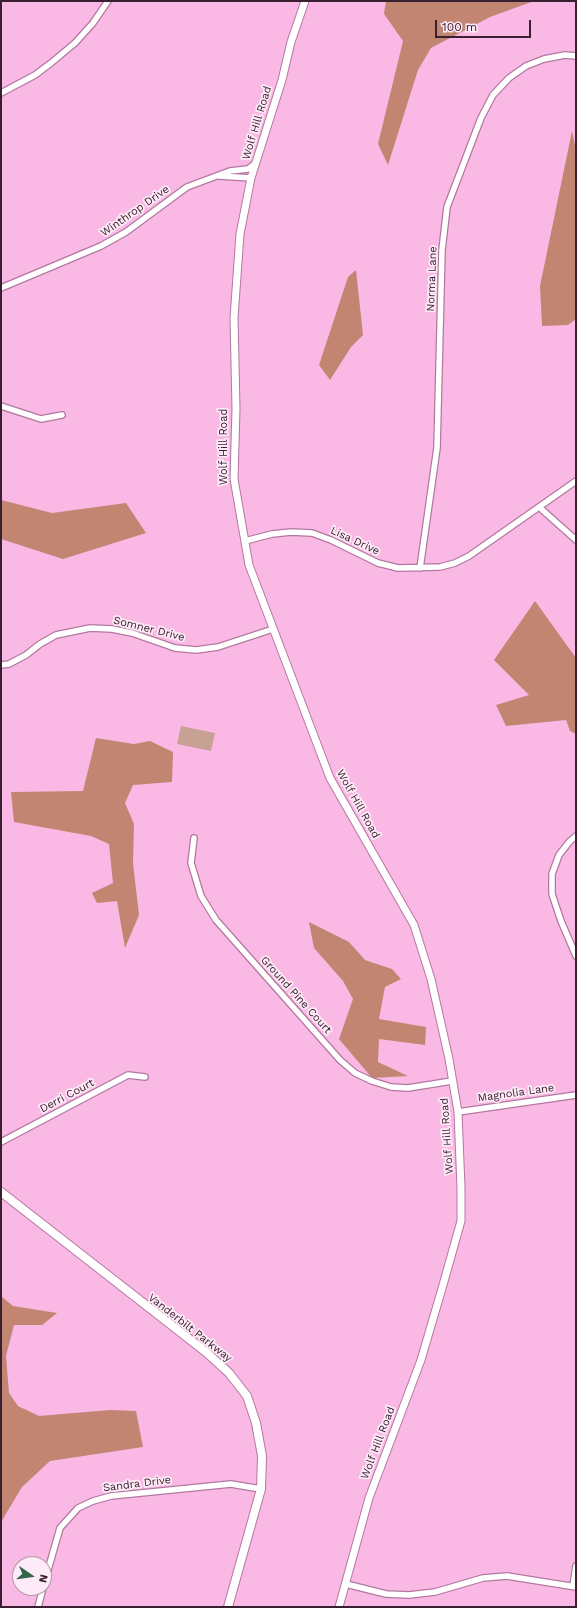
<!DOCTYPE html>
<style>
body{margin:0}
#map{position:relative;width:577px;height:1608px;overflow:hidden;background:#fab9e4;font-family:"Work Sans",sans-serif}
canvas{display:block}
.frame{position:absolute;inset:0;border:2px solid #392031;pointer-events:none}
.north{position:absolute;left:12px;top:1556px;width:40px;height:40px;box-sizing:border-box;background:#ffebf7;border:1px solid #b09aa8;border-radius:50%;rotate:103deg;font-size:11px;font-weight:700;line-height:16px;text-align:center;color:#392031}
.north::after{content:'';display:block;margin:auto;width:14px;height:18px;background:#32664b;clip-path:polygon(50% 0,100% 100%,50% 72%,0 100%)}
.scale{position:absolute;left:435px;top:20px;width:96px;height:18px;box-sizing:border-box;border:2px solid #392031;border-top:0;padding-left:5px;font-size:12px;line-height:14px;white-space:nowrap;color:#392031;-webkit-text-stroke:3px #ffebf7;paint-order:stroke}
</style>
<div id="map">
<canvas width="577" height="1608"></canvas>
<div class="frame"></div>
<div class="north">N</div>
<div class="scale">100 m</div>
</div>
<script>
const c = document.querySelector('canvas').getContext('2d');
c.lineJoin = 'round';
function paint(path, color) {
  c.fillStyle = color;
  c.fill(path, 'evenodd');
}
function toPath(rows) {
  const path = new Path2D();
  for (const r of rows) {
    path.moveTo(r[0], r[1]);
    for (let i = 2; i < r.length; i += 2) path.lineTo(r[i], r[i + 1]);
  }
  return path;
}
function trace(path, color, width, dash) {
  c.strokeStyle = color;
  c.lineWidth = width;
  c.lineCap = dash ? 'butt' : 'round';
  c.setLineDash(dash || []);
  c.stroke(path);
}
function label(font, color, halo, rows, align = 'center') {
  c.font = font + ' "Work Sans",sans-serif';
  c.lineWidth = 3.5;
  c.setLineDash([]);
  c.textBaseline = 'middle';
  c.strokeStyle = halo;
  c.fillStyle = color;
  for (const [text, x, y, turn = 0] of rows) {
    c.save();
    c.translate(x, y);
    c.rotate((+turn || 0) * Math.PI / 180);
    c.textAlign = isNaN(turn) ? turn : align;
    if (halo) c.strokeText(text, 0, 0);
    c.fillText(text, 0, 0);
    c.restore();
  }
}
const green = toPath([
 [181,726,215,733,211,751,177,744]
]);
const forest = toPath([
 [386,1,534,1,490,17,431,48,418,70,388,165,378,144,403,41,384,14],
 [572,131,576,150,576,319,568,325,542,326,540,286],
 [356,270,363,335,351,347,330,380,319,365,348,277],
 [1,500,52,513,126,503,146,533,63,559,1,539],
 [535,601,576,658,576,734,570,731,566,720,506,726,496,705,529,695,494,660],
 [96,738,134,744,150,741,173,752,172,782,133,785,125,803,134,824,133,863,139,915,125,948,117,901,97,903,92,893,113,883,109,844,91,836,14,822,11,792,83,791],
 [309,922,349,942,365,960,392,969,401,979,385,987,379,1019,426,1027,425,1045,379,1039,378,1062,408,1076,372,1078,339,1039,353,999,343,981,314,948],
 [1,1296,13,1306,57,1313,42,1325,14,1325,6,1356,9,1393,18,1406,39,1416,110,1410,136,1411,143,1447,50,1461,22,1487,1,1522]
]);
const minor = toPath([
 [1,93,35,75,51,63,75,43,93,23,108,1],
 [219,176,251,178],
 [1,288,101,246,126,232,187,187,230,171,248,169,256,163],
 [1,406,41,419,62,415],
 [539,507,576,540],
 [245,541,272,534,291,532,312,533,331,540,378,563,398,568,440,567,455,563,469,556,576,481],
 [420,568,437,448,442,250,447,207,481,118,493,95,509,78,526,66,544,59,565,55,576,56],
 [1,665,9,664,26,655,40,644,56,635,90,628,112,629,132,633,175,648,196,650,218,647,273,629],
 [576,836,570,841,559,855,552,874,552,894,561,921,576,956],
 [194,838,191,863,201,896,216,920,340,1060,355,1073,372,1081,391,1087,408,1088,452,1081],
 [458,1112,576,1095],
 [1,1142,128,1075,145,1077],
 [44,1584,60,1528,78,1508,93,1501,111,1496,231,1484,261,1489],
 [346,1584,386,1594,409,1595,435,1592,483,1578,507,1576,576,1587],
 [573,1586,576,1566],
 [38,1607,43,1588]
]);
const tertiary = toPath([
 [305,1,291,42,282,80,251,178,240,234,234,318,236,409,234,479,249,565,330,778,414,925,431,979,449,1059,458,1112,461,1188,461,1221,443,1285,421,1360,369,1498,339,1607]
]);
const secondary = toPath([
 [1,1192,206,1352,229,1373,247,1396,256,1423,262,1456,261,1489,228,1607]
]);
const streetNames = [
 ["Wolf Hill Road",257,123,-73],
 ["Winthrop Drive",135,211,-35],
 ["Norma Lane",432,279,-88],
 ["Wolf Hill Road",224,447,-90],
 ["Lisa Drive",355,541,25],
 ["Somner Drive",149,629,14],
 ["Wolf Hill Road",358,804,61],
 ["Ground Pine Court",296,995,48],
 ["Magnolia Lane",516,1093,-8],
 ["Derri Court",67,1096,-28],
 ["Wolf Hill Road",447,1136,-94],
 ["Vanderbilt Parkway",190,1328,38],
 ["Wolf Hill Road",378,1443,-69],
 ["Sandra Drive",137,1484,-7]
];
paint(green, '#c7a194');
paint(forest, '#c28571');
trace(minor, '#b378a0', 8);
trace(tertiary, '#b378a0', 9);
trace(secondary, '#b378a0', 10);
trace(minor, '#fff', 5.5);
trace(tertiary, '#fff', 7);
trace(secondary, '#fff', 8);
label('11px', '#392031', '#ffebf7', streetNames);
</script>
